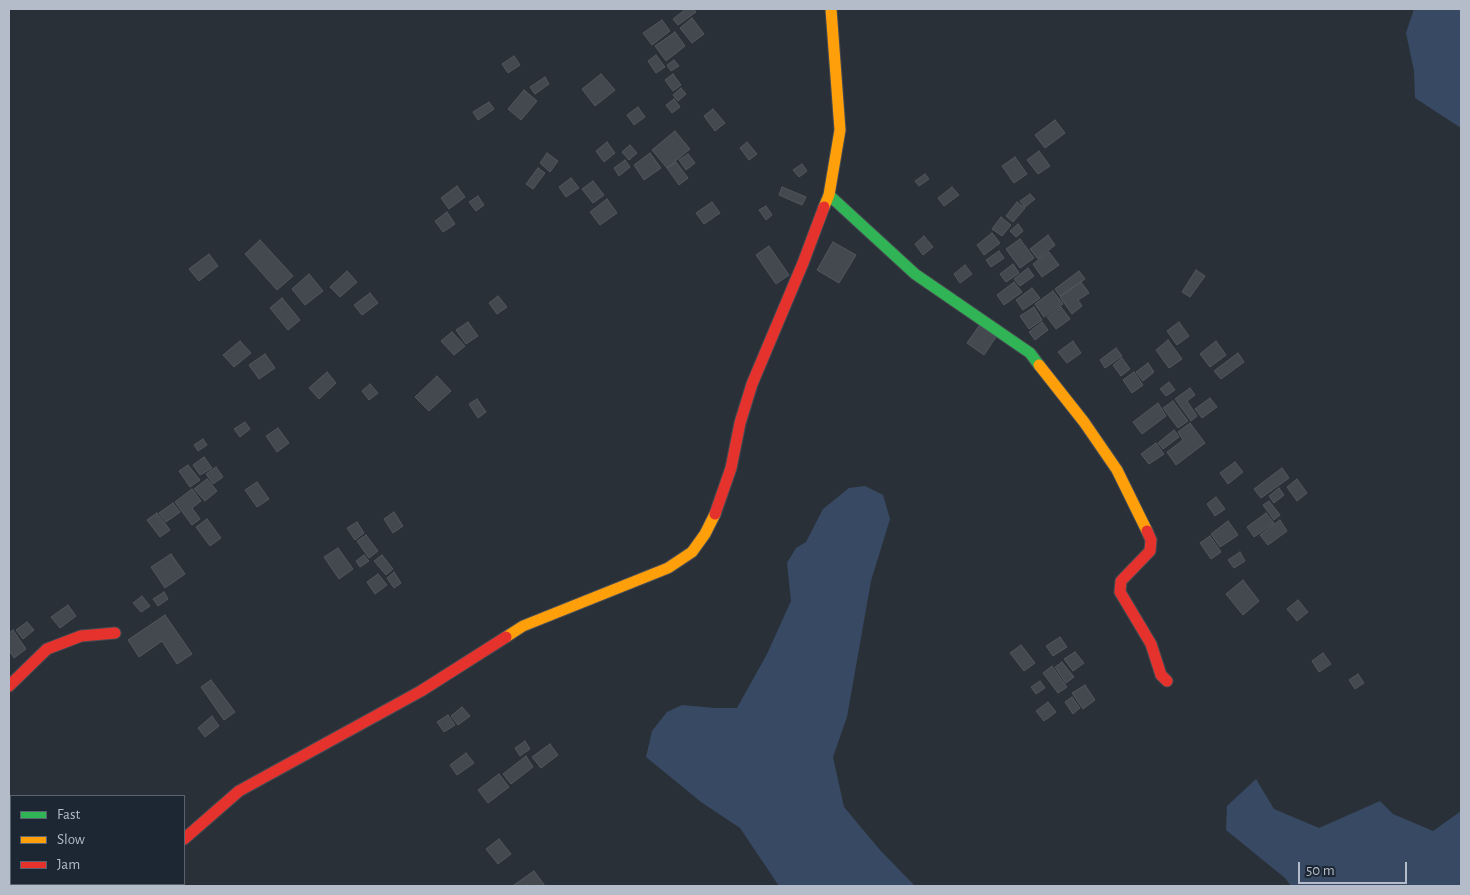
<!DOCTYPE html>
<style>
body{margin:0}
#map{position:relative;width:1470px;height:895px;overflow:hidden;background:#2a3038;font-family:"Alegreya Sans",sans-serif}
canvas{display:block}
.frame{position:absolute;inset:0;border:10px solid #b4bcc9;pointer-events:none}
.legend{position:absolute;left:10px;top:795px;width:175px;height:90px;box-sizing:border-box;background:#1d2633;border:1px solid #59626f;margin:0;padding:6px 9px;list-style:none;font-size:15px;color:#b4bcc9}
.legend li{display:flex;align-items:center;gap:10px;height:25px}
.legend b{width:25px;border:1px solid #59626f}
.scale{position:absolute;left:1298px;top:862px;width:109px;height:22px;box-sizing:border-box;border:2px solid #b4bcc9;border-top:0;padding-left:6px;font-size:15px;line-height:18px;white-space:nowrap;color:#b4bcc9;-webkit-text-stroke:4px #1d2633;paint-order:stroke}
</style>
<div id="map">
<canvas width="1470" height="895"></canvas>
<div class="frame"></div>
<ul class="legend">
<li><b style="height:6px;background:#30b455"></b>Fast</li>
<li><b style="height:6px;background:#ff9f0a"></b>Slow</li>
<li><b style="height:6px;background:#e5322d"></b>Jam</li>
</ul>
<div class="scale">50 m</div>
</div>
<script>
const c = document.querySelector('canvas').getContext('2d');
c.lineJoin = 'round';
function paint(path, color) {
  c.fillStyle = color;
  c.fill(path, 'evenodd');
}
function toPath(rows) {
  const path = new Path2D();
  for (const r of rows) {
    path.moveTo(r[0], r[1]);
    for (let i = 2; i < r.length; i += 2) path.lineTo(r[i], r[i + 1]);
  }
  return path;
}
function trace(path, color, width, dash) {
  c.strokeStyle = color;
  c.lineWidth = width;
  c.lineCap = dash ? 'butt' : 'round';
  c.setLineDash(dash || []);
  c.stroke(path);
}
const water = toPath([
 [1414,9,1461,9,1461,128,1415,98,1414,71,1406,33],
 [865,486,883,495,890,519,871,581,847,717,833,757,844,807,880,850,915,886,779,886,740,828,701,802,646,757,652,731,667,712,682,705,715,708,737,708,767,654,791,601,787,563,796,548,806,542,823,509,849,488],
 [1256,779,1274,809,1319,828,1380,801,1393,814,1433,831,1461,811,1461,886,1291,886,1285,878,1226,830,1227,806]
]);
const building = toPath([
 [686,9,693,9,696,12,678,25,673,19,686,9],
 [692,18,704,34,692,43,680,28,692,18],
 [662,20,670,31,652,45,643,33,662,20],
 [675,32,685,46,666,61,655,46,675,32],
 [656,55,665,67,656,73,648,61,656,55],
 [514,56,520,65,508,73,502,64,514,56],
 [674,60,679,66,671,71,667,65,674,60],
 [601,74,615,90,595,106,582,89,601,74],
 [673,74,681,85,673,91,665,80,673,74],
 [545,77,549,84,535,94,530,87,545,77],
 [681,88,686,94,678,101,673,95,681,88],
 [524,90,537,101,521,120,508,109,524,90],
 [674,99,680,107,672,113,666,105,674,99],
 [489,102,494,109,478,120,473,112,489,102],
 [638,107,645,117,634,125,627,115,638,107],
 [713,109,725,123,715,131,704,116,713,109],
 [1055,120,1065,133,1045,148,1035,135,1055,120],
 [675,131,690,149,667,168,652,150,675,131],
 [607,142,615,153,604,162,596,151,607,142],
 [747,142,757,154,749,160,740,148,747,142],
 [630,145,637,153,629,160,622,152,630,145],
 [1039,151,1050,166,1038,174,1027,160,1039,151],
 [547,153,558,161,550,172,540,163,547,153],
 [650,153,661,168,644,180,634,165,650,153],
 [688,154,695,163,686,170,679,160,688,154],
 [1015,157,1027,174,1014,183,1002,166,1015,157],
 [625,160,630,167,619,176,614,168,625,160],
 [676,162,688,178,679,185,667,168,676,162],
 [802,164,807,171,799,177,793,170,802,164],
 [538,168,545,173,533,189,526,184,538,168],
 [925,174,929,179,919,186,915,181,925,174],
 [571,178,579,188,566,197,559,187,571,178],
 [593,181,604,195,593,203,582,189,593,181],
 [457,186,465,197,449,209,441,198,457,186],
 [782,187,806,197,802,205,779,195,782,187],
 [952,187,959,195,944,206,938,198,952,187],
 [1030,194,1035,199,1025,207,1020,201,1030,194],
 [478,196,484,205,476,211,469,202,478,196],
 [607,199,617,213,600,225,590,212,607,199],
 [712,202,720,213,704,224,696,213,712,202],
 [1017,202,1025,208,1013,222,1006,216,1017,202],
 [766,206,772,215,766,220,759,210,766,206],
 [447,212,455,224,443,232,435,221,447,212],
 [1001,217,1011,225,1002,236,992,229,1001,217],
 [1018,224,1023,231,1016,237,1010,231,1018,224],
 [992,233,1000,243,984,255,977,245,992,233],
 [1048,235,1055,245,1038,259,1030,249,1048,235],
 [924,236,933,247,923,255,915,244,924,236],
 [1020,239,1034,258,1020,268,1006,249,1020,239],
 [260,240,293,276,277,290,245,254,260,240],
 [833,242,856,255,839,283,817,270,833,242],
 [769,246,789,275,776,284,756,255,769,246],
 [999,251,1004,258,991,267,986,260,999,251],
 [1049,252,1059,265,1042,277,1033,264,1049,252],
 [209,254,218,266,199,281,189,269,209,254],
 [1013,264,1019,273,1006,282,1000,274,1013,264],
 [965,265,972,274,960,283,954,274,965,265],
 [1028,268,1034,276,1020,286,1014,279,1028,268],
 [1196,270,1205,276,1190,297,1182,292,1196,270],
 [347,271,357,282,340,297,330,287,347,271],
 [1079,271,1085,279,1060,296,1055,289,1079,271],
 [309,274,323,291,305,305,292,289,309,274],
 [1014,282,1022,292,1004,305,997,295,1014,282],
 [1081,282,1089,293,1078,300,1082,306,1072,314,1060,297,1081,282],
 [1032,288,1040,298,1023,310,1016,300,1032,288],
 [1053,291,1063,304,1044,317,1035,304,1053,291],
 [370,293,378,303,362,315,354,305,370,293],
 [498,296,507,307,497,314,489,303,498,296],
 [282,298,300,320,288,330,270,308,282,298],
 [1034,307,1042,320,1029,329,1020,316,1034,307],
 [1061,307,1070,319,1056,329,1047,317,1061,307],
 [468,322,478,336,466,344,456,330,468,322],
 [1042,322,1048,330,1035,340,1029,332,1042,322],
 [1179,322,1189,336,1177,345,1167,331,1179,322],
 [979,326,996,337,984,355,967,343,979,326],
 [452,332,465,346,454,355,441,341,452,332],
 [1168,340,1182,359,1169,368,1156,350,1168,340],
 [240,341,251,353,234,367,223,355,240,341],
 [1073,341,1081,353,1067,363,1058,352,1073,341],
 [1216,341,1226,355,1210,367,1200,354,1216,341],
 [1116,348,1122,356,1105,368,1100,360,1116,348],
 [1238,353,1244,362,1221,379,1214,371,1238,353],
 [265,354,275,368,259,379,249,365,265,354],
 [1122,358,1130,369,1121,376,1113,365,1122,358],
 [1148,363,1154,372,1143,381,1136,372,1148,363],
 [327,372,336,383,319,399,309,388,327,372],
 [1134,372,1143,385,1132,393,1123,380,1134,372],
 [437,376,451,391,429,411,415,397,437,376],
 [1169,382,1175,390,1166,396,1160,389,1169,382],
 [370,384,378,393,369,400,362,391,370,384],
 [1190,388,1195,395,1187,401,1197,416,1191,421,1175,399,1190,388],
 [1210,398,1217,407,1202,418,1195,409,1210,398],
 [477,399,486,412,478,418,469,404,477,399],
 [1173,401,1188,421,1178,428,1163,408,1173,401],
 [1158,403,1166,416,1142,434,1133,422,1158,403],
 [245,422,250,429,240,437,234,429,245,422],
 [1190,423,1205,443,1176,465,1167,452,1183,440,1178,432,1190,423],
 [278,428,289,443,277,452,266,436,278,428],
 [1174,430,1179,437,1163,449,1158,443,1174,430],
 [203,439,207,445,198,451,194,445,203,439],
 [1156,443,1164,454,1149,464,1141,454,1156,443],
 [204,457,212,468,200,475,193,465,204,457],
 [1235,462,1243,472,1228,484,1220,473,1235,462],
 [188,465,200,480,190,487,179,471,188,465],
 [216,467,223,477,213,484,206,474,216,467],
 [1282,468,1289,478,1261,498,1254,489,1282,468],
 [207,479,217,491,205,501,194,489,207,479],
 [1297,479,1307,493,1297,501,1287,487,1297,479],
 [257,482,269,499,257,507,245,490,257,482],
 [1279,488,1284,495,1274,503,1269,496,1279,488],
 [192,489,201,501,192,508,200,519,192,525,175,502,192,489],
 [1216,497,1225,509,1215,516,1207,504,1216,497],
 [1269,501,1280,515,1274,520,1263,505,1269,501],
 [173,503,180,512,166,522,159,513,173,503],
 [394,512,403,526,393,533,384,519,394,512],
 [157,513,170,530,160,537,147,520,157,513],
 [1266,513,1274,523,1254,537,1247,527,1266,513],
 [207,519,221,538,210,546,196,527,207,519],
 [1280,520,1287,531,1268,545,1260,535,1280,520],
 [1228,521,1238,535,1220,547,1211,534,1228,521],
 [357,522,364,533,355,540,347,528,357,522],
 [366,535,378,551,369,558,357,541,366,535],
 [1210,536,1221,552,1211,559,1200,543,1210,536],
 [338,548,353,569,339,579,324,557,338,548],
 [1240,552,1245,561,1234,568,1228,560,1240,552],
 [171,554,185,574,165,588,151,567,171,554],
 [364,555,369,561,360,567,356,561,364,555],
 [382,555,393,569,386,575,374,561,382,555],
 [394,572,401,583,394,588,387,578,394,572],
 [378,574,387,585,375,594,367,582,378,574],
 [1243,580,1259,601,1243,615,1226,594,1243,580],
 [164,592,168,599,158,606,153,599,164,592],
 [142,596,150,606,141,612,133,603,142,596],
 [1298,600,1308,612,1297,621,1287,609,1298,600],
 [68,605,76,616,60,628,51,617,68,605],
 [165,615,192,654,177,664,162,641,139,657,128,640,165,615],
 [27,622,34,630,23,639,16,630,27,622],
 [13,630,26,649,14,658,9,650,9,633,13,630],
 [1060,637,1067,647,1053,656,1046,646,1060,637],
 [1021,645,1035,663,1024,671,1010,653,1021,645],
 [1075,652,1084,663,1073,671,1064,659,1075,652],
 [1323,653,1331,664,1319,672,1312,661,1323,653],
 [1062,662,1074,677,1066,683,1055,667,1062,662],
 [1052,666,1067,687,1058,693,1043,673,1052,666],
 [1358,674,1364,683,1355,689,1349,680,1358,674],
 [211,680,235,712,224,720,201,687,211,680],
 [1040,681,1045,688,1036,694,1031,687,1040,681],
 [1085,685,1095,700,1083,709,1072,693,1085,685],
 [1072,697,1080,708,1073,714,1065,702,1072,697],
 [1048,702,1056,712,1044,721,1036,711,1048,702],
 [462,707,470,716,458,725,451,716,462,707],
 [448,715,455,725,444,732,437,722,448,715],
 [212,716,219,726,205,737,198,728,212,716],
 [525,741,530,749,520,756,515,748,525,741],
 [550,744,558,755,541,768,532,757,550,744],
 [466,753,474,763,457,775,450,765,466,753],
 [526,756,533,767,511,784,503,774,526,756],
 [499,774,509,787,488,803,478,790,499,774],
 [499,839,511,854,498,864,486,849,499,839],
 [534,871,545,886,516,886,514,885,534,871]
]);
const fast = toPath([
 [829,195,915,274,1030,353,1039,365]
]);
const slow = toPath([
 [824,207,829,195,840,130,831,9],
 [1039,365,1084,422,1117,470,1147,531],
 [506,637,523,626,668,568,692,552,705,534,715,514]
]);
const jam = toPath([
 [715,514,731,468,740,423,752,384,803,263,824,207],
 [1147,531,1151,540,1150,551,1121,581,1120,592,1151,644,1161,675,1167,681],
 [9,686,47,649,81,636,115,633],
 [184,839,239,791,421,691,506,637],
 [131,886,133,884]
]);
paint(water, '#384963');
paint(building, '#444950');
trace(building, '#52575f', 1);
trace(fast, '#484c53', 13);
trace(slow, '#484c53', 13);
trace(jam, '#484c53', 13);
trace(fast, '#30b455', 11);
trace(slow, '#ff9f0a', 11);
trace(jam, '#e5322d', 11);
</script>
